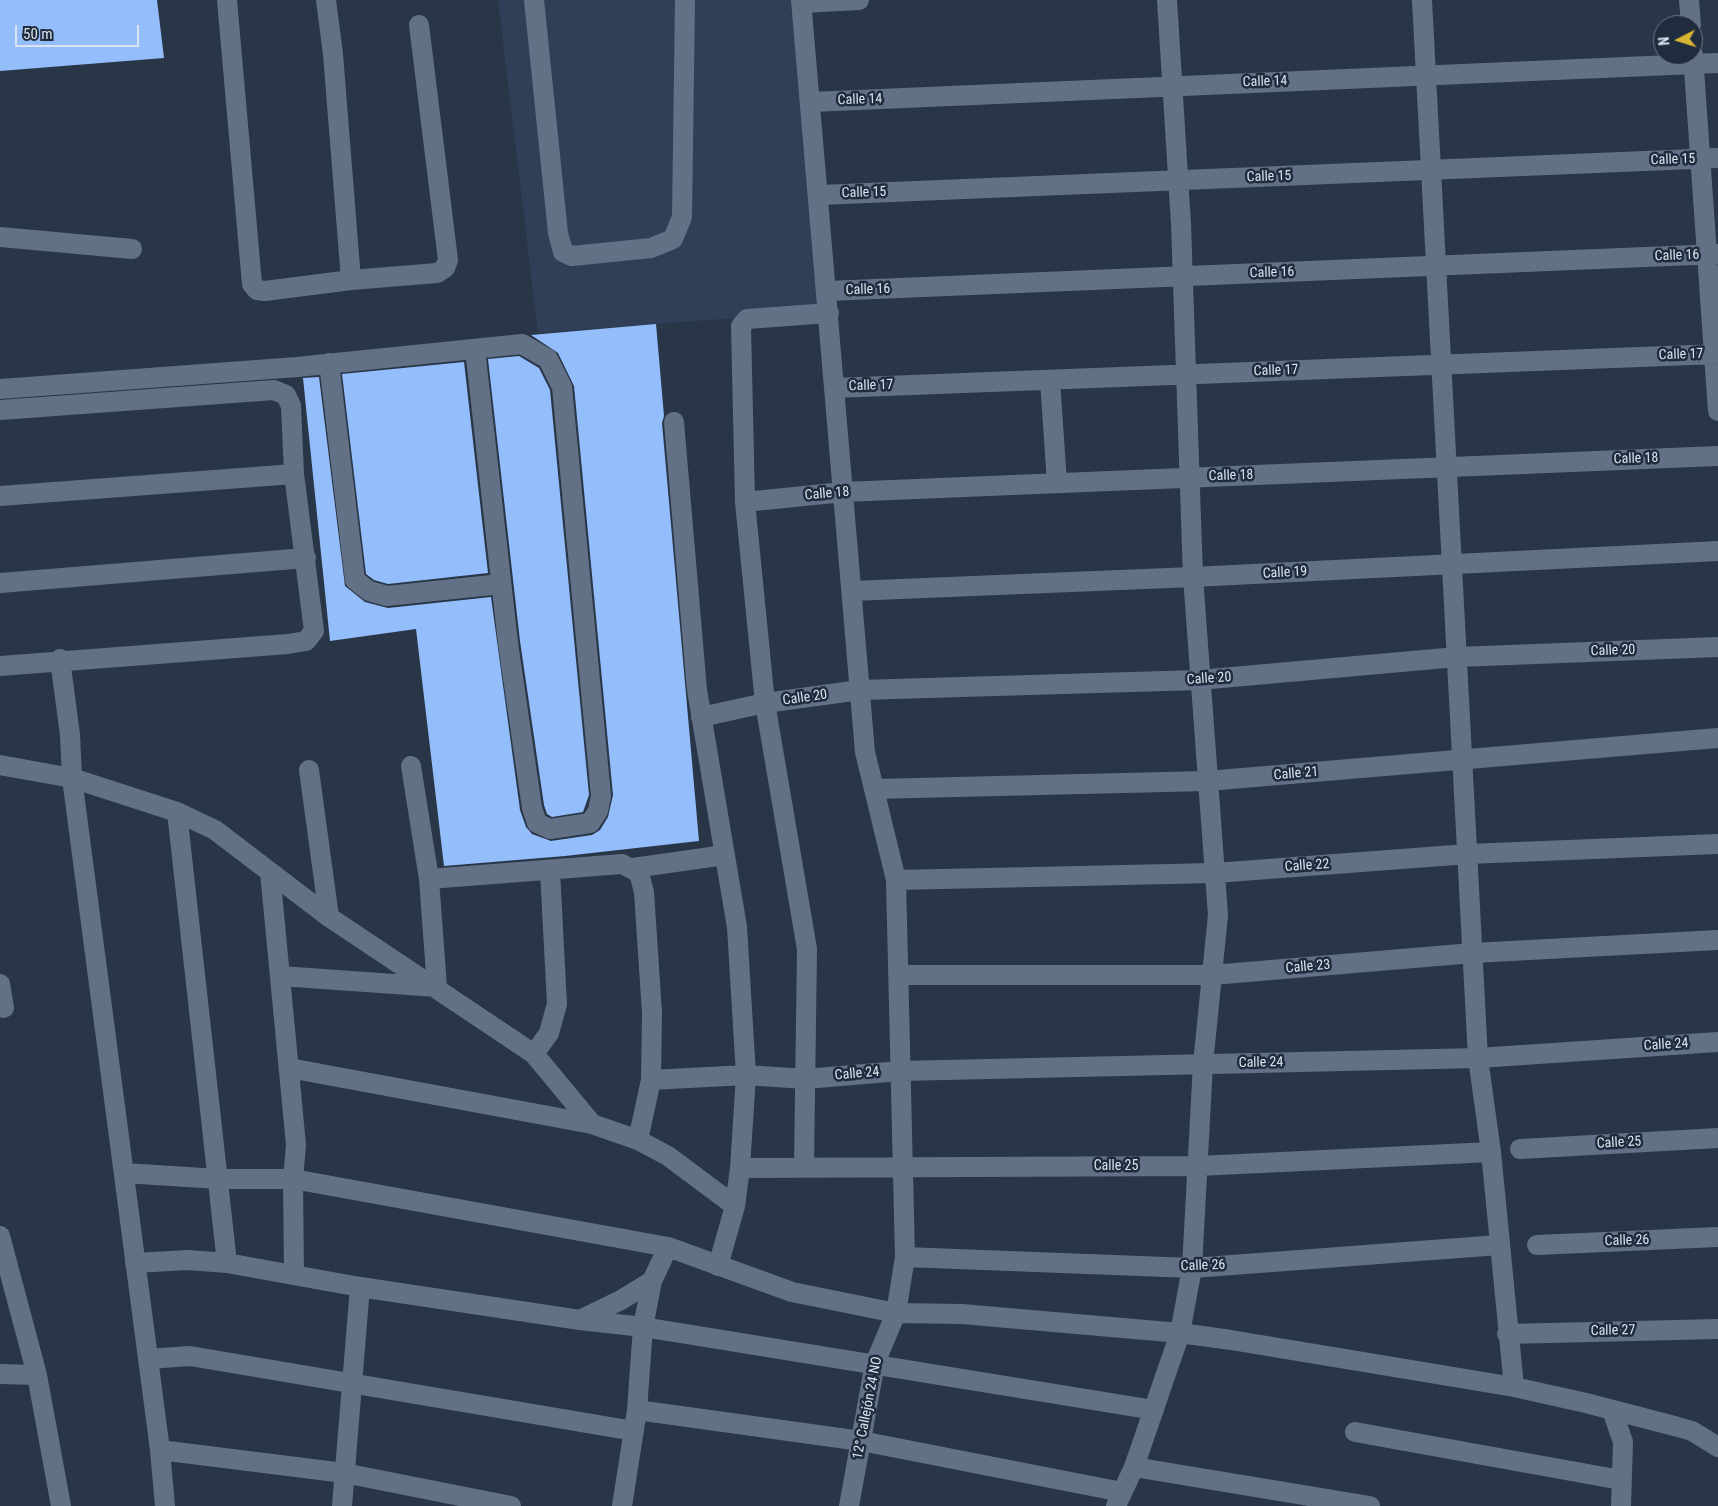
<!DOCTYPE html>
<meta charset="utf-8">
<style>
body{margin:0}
#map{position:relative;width:1718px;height:1506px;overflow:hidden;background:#293648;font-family:"Roboto Condensed",sans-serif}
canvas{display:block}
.north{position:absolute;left:1653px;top:15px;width:50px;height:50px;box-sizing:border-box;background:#1f2c3e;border:1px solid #6a7584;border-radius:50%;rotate:265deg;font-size:14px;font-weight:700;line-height:20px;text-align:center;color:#dae2ee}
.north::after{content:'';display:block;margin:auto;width:18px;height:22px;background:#d8b434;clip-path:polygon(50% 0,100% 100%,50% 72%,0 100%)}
.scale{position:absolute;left:15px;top:25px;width:124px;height:22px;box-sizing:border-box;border:2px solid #dae2ee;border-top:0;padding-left:6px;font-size:15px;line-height:18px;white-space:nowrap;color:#dae2ee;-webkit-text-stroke:4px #1f2c3e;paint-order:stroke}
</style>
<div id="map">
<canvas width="1718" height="1506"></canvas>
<div class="north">N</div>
<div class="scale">50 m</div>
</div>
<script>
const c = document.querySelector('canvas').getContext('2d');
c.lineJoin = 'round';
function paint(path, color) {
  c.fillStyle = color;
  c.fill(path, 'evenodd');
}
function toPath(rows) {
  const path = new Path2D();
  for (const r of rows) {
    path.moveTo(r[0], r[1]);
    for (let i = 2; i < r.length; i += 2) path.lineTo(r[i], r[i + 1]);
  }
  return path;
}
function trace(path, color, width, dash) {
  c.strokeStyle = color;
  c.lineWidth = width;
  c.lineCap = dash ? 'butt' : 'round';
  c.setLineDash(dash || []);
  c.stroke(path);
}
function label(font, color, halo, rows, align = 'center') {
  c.font = font + ' "Roboto Condensed",sans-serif';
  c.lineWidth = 5;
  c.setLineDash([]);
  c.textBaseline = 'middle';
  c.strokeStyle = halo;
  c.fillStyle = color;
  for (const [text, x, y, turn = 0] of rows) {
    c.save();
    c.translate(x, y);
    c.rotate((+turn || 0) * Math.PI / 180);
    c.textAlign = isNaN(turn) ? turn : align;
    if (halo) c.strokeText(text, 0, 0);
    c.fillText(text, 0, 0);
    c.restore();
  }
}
const built = toPath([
 [498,0,802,0,828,311,538,333]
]);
const building = toPath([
 [0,0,157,0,164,58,0,71],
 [656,324,664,416,662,423,699,841,565,856,444,866,416,629,330,641,303,378,319,377,345,586,365,602,388,608,491,597,520,810,526,827,532,834,551,841,592,835,600,830,608,817,613,795,574,386,558,353,531,335],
 [519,356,539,368,550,390,589,795,583,812,552,817,547,814,544,805,520,641,488,359],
 [464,362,488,573,388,584,374,580,366,574,342,374]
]);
const minor = toPath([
 [227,0,252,284,257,290,265,291,351,280,333,54,326,0],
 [534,0,558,233,563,252,572,256,651,248,673,239,682,217,685,0],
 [801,0,865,752,896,880,905,1257,896,1313,875,1363,849,1506],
 [1422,0,1478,1058,1491,1152,1514,1387],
 [1689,0,1691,25],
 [802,3,859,0],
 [1693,55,1718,411],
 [811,102,1718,63],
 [819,195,1718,158],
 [0,237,132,249],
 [351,280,437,273,445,268,448,260,419,25],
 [827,291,1718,254],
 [329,363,355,580,369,591,387,596,501,584],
 [1050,380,1057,483],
 [834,388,1718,354],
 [0,389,297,367,522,344,548,359,562,387,601,796,598,811,590,823,550,829,537,823,532,808,508,643,475,349],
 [0,410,274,390,286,395,291,406,294,474,314,631,306,641,288,644,0,666],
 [674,422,697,690,737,927,746,1075,740,1168,735,1206,718,1266],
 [0,496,294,474],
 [745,502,843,492,1718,456],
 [0,583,306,558],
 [852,591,1193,577,1718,551],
 [60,659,70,735,72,778,177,812,215,830,329,917,534,1054,592,1124],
 [701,717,765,703,860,690,1199,680,1457,657,1718,647],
 [0,765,72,778,160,1450,165,1506],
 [309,770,329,917],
 [874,789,1207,781,1718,738],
 [177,812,227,1263],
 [633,868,725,855],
 [270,872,296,1145,293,1179,294,1274],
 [429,879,622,864,639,873,644,892,652,1013,651,1080,638,1140],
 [896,880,1215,873,1468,854,1718,844],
 [898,975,1212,975,1473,953,1718,940],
 [280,976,437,987,429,879,411,766],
 [0,984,4,1008],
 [534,1054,549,1033,557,1004,550,871],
 [289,1068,592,1124,638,1140,668,1156,735,1206],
 [651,1080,746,1075,805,1079,900,1071,1478,1058,1718,1042],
 [1520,1149,1718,1138],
 [804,1166,807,949,765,703,745,502,741,326,747,319,829,313],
 [740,1168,1198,1166,1491,1152],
 [124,1173,219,1179,293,1179,668,1247],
 [0,1236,37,1375,61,1506],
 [1537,1245,1718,1237],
 [905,1257,1192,1268,1499,1245],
 [135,1263,188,1260,227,1263,360,1287,580,1320,643,1327,1154,1410],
 [580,1320,621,1300,652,1281],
 [1507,1334,1718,1329],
 [148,1359,190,1356,634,1431],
 [0,1374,37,1375],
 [637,1410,861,1441,1122,1492],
 [1612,1410,1623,1442,1621,1506],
 [1355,1432,1621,1480],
 [160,1450,344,1473,511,1506],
 [1134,1467,1370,1506],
 [342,1506,360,1287],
 [622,1506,637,1410,643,1327,652,1281,668,1247,792,1292,896,1313,962,1314,1180,1333,1231,1340,1514,1387,1586,1403,1678,1427,1692,1431,1718,1447],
 [1116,1506,1134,1467,1180,1333,1192,1268,1203,1064,1218,915,1193,577,1181,224,1167,0]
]);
const streetNames = [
 ["Calle 14",1265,82,-2],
 ["Calle 14",860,100,-2],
 ["Calle 15",1673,160,-2],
 ["Calle 15",1269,177,-2],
 ["Calle 15",864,193,-2],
 ["Calle 16",1677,256,-2],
 ["Calle 16",1272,273,-2],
 ["Calle 16",868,290,-2],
 ["Calle 17",1681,355,-2],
 ["Calle 17",1276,371,-2],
 ["Calle 17",871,386,-2],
 ["Calle 18",1636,459,-2],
 ["Calle 18",1231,476,-2],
 ["Calle 18",827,494,-5],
 ["Calle 19",1285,573,-3],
 ["Calle 20",1613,651,-2],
 ["Calle 20",1209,679,-4],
 ["Calle 20",805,698,-8],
 ["Calle 21",1296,774,-5],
 ["Calle 22",1307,866,-4],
 ["Calle 23",1308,967,-5],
 ["Calle 24",1666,1045,-4],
 ["Calle 24",1261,1063,-1],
 ["Calle 24",857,1074,-5],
 ["Calle 25",1619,1143,-3],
 ["Calle 25",1116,1166],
 ["Calle 26",1627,1241,-2],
 ["Calle 26",1203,1266,-2],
 ["Calle 27",1613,1331,-1],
 ["12° Callejón 24 NO",868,1408,-79]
];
paint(built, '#2f3f57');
paint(building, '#93bdfb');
trace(minor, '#637186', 20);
label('14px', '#dae2ee', '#1f2c3e', streetNames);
</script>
